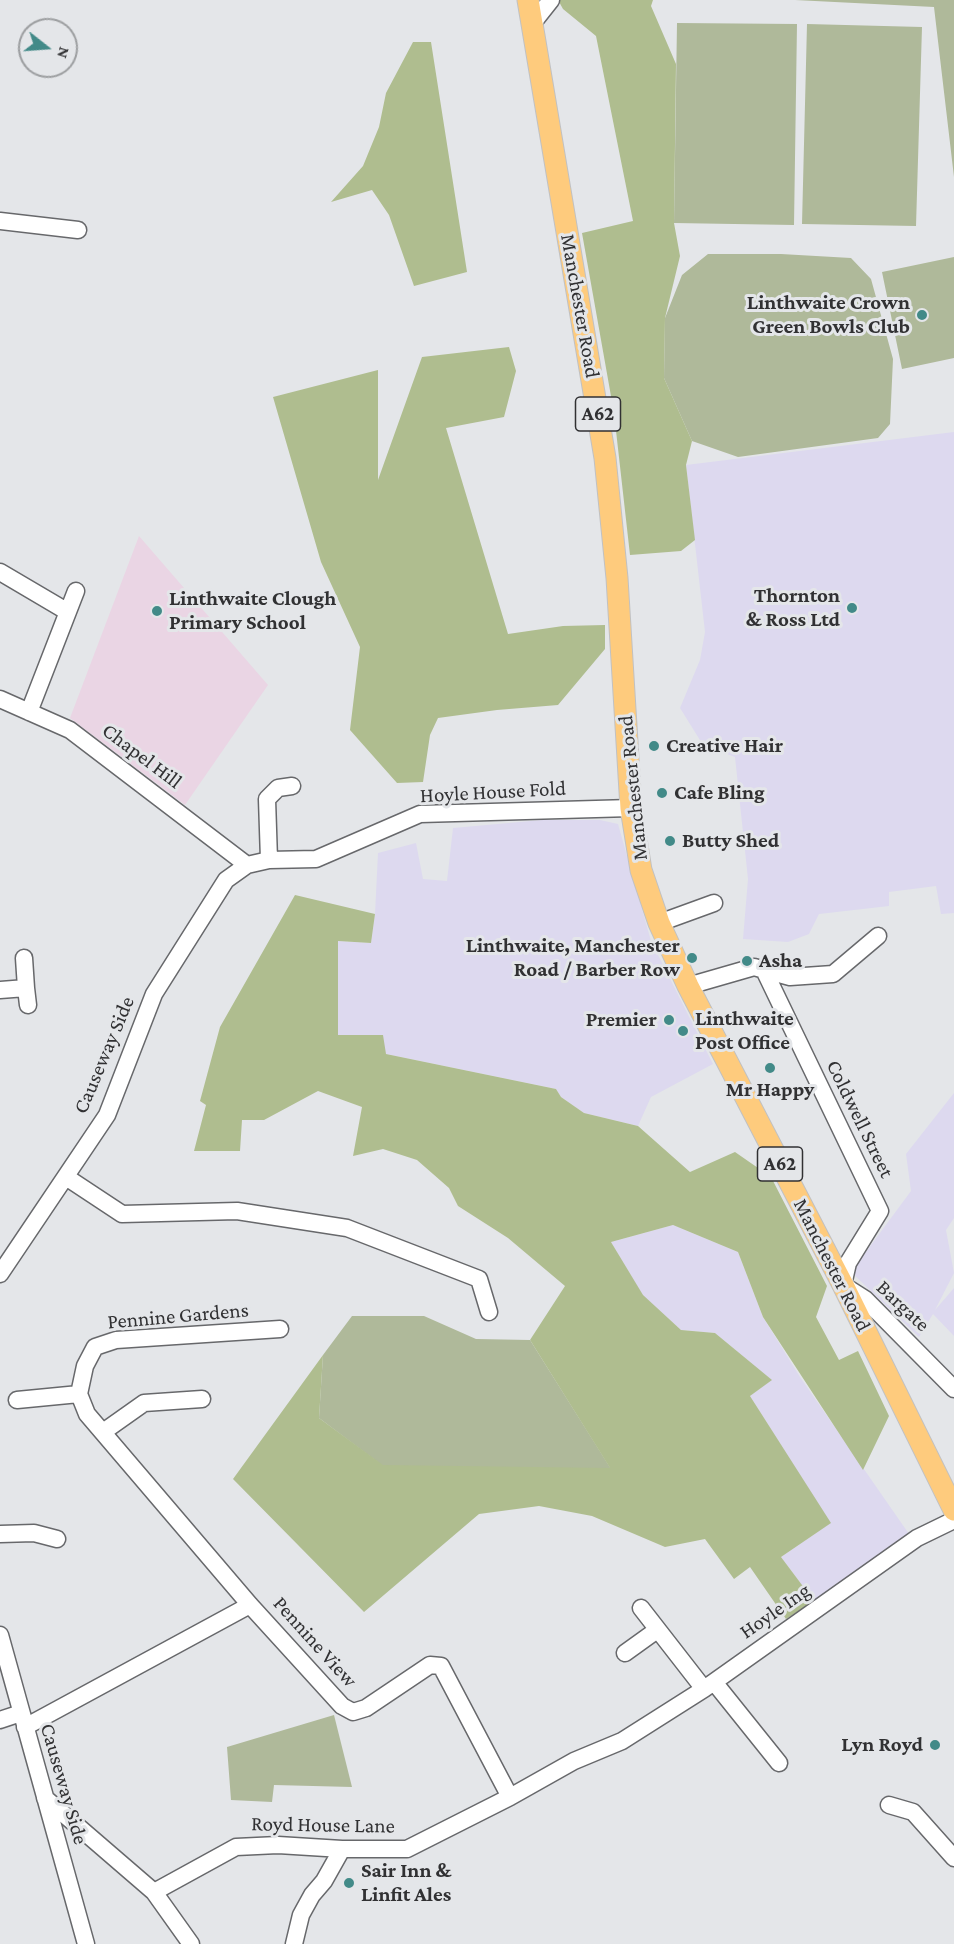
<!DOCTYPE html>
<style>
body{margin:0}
#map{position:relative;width:954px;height:1944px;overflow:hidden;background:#e4e6e9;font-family:"Crimson Pro",serif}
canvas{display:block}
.north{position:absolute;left:18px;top:18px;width:60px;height:60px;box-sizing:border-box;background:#e4e6e9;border:2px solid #9c9ea0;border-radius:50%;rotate:107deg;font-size:16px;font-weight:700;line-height:24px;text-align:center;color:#313133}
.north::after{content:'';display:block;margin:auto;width:21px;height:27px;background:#428a88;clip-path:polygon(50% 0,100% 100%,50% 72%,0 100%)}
</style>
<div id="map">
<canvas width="954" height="1944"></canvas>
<div class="north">N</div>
</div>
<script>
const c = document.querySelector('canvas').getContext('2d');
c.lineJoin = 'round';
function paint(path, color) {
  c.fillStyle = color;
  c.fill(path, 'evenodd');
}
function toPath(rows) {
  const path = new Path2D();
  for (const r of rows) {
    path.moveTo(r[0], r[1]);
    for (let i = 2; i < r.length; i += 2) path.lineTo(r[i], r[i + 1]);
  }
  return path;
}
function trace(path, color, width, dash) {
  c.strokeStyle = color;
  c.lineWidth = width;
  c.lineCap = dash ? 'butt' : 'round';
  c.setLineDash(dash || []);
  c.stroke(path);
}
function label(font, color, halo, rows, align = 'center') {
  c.font = font + ' "Crimson Pro",serif';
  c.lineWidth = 6;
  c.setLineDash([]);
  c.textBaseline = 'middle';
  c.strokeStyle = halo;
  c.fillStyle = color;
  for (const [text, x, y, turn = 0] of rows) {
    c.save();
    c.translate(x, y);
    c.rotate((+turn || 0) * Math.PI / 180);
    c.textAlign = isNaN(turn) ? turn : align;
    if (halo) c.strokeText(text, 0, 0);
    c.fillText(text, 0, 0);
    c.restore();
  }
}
const industrial = toPath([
 [954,432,954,913,941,914,936,886,889,892,889,906,819,914,809,934,788,942,743,939,748,879,735,757,703,745,680,708,700,660,705,632,686,465],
 [542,820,600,820,618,824,651,941,713,1064,651,1097,638,1126,584,1113,561,1097,556,1089,386,1054,338,1035,338,941,371,943,375,914,378,853,416,843,423,879,447,881,453,828],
 [954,1093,954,1218,946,1230,954,1273,935,1310,954,1288,954,1336,933,1314,919,1337,851,1272,911,1191,906,1154],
 [673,1225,738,1252,763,1317,800,1377,909,1534,814,1601,781,1557,830,1523,750,1396,771,1380,715,1333,681,1330,643,1296,611,1242]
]);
const education = toPath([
 [139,536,268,685,185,805,70,718]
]);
const green = toPath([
 [795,0,954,0,954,177,934,7],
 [677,23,797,24,794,225,674,223],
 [807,24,922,27,916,226,802,224],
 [708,254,781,254,851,258,871,279,893,359,890,424,878,438,738,457,692,441,664,378,665,318,682,275],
 [954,257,954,358,902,369,882,272],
 [352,1316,424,1316,476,1339,530,1340,611,1469,383,1466,319,1418,323,1355],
 [334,1715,352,1787,274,1785,272,1802,231,1800,227,1747]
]);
const forest = toPath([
 [558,0,653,0,651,6,676,64,674,223,680,256,665,318,664,378,692,441,686,465,695,540,681,551,630,555,614,413,582,233,633,221,596,36,563,9],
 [413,42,431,42,467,272,414,286,389,215,372,190,331,202,363,166,379,127,386,93],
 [509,347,516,371,504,417,446,428,508,634,563,626,605,625,605,649,558,705,497,710,438,718,430,735,423,782,397,783,350,730,360,647,321,562,273,397,378,370,378,480,422,357],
 [295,895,375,914,371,943,338,941,338,1035,383,1035,386,1054,556,1089,561,1097,584,1113,638,1126,690,1172,735,1152,771,1177,827,1286,816,1317,839,1360,858,1351,889,1416,863,1470,763,1317,738,1252,673,1225,611,1242,643,1295,681,1330,715,1333,772,1380,750,1396,831,1523,781,1557,814,1601,786,1619,750,1567,734,1579,705,1539,665,1547,592,1516,539,1506,479,1514,364,1612,233,1479,323,1355,319,1418,383,1465,610,1468,530,1340,565,1286,508,1238,458,1206,449,1188,417,1160,383,1149,353,1156,362,1107,318,1091,264,1120,242,1120,240,1151,194,1151,206,1105,200,1101,220,1027]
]);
const minor = toPath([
 [532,24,551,0],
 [0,221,78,230],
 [0,572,68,612],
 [0,699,70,730,247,865],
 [29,712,76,591],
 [269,860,267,799,278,788,292,786],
 [659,923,714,903],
 [764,970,880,1211,848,1263,843,1285,865,1299,954,1389],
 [688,986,754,967,790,977,833,974,878,936],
 [26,988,28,1005],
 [0,990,26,988,24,958],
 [66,1177,122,1214,237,1211,347,1228,479,1279,489,1312],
 [0,1274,107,1115,154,994,226,880,247,865,269,860,316,859,420,814,631,808],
 [280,1329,116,1340,95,1347,85,1366,79,1394,87,1414,250,1605,342,1706,353,1712,366,1708,430,1665,441,1666,510,1797],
 [17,1400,79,1394],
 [103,1432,144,1403,202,1399],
 [0,1534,34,1533,57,1539],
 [641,1608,704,1689],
 [0,1635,86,1944],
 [625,1653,657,1630],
 [714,1682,779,1763],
 [0,1720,21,1713],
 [25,1727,250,1605],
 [45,1798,154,1892,191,1944],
 [889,1805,913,1812,954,1858],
 [154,1892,236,1847,278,1845,342,1849,407,1849,510,1797,574,1761,622,1741,704,1689,917,1538,954,1520],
 [294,1944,301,1915,312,1895,324,1881,342,1849]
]);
const major = toPath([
 [528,0,605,458,617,578,631,808,641,870,659,923,688,986,843,1285,954,1510]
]);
const markers = [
 [922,315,6,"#428a88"],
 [852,608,6,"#428a88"],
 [157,611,6,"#428a88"],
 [654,746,6,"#428a88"],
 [662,793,6,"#428a88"],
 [670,841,6,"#428a88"],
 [692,958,6,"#428a88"],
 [747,961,6,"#428a88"],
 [669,1020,6,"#428a88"],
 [683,1031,6,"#428a88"],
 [770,1068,6,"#428a88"],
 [935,1745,6,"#428a88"],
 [349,1883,6,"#428a88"]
];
const shields = [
 [598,414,45],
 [780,1164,45]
];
const shieldNames = [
 ["A62",598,414],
 ["A62",780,1164]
];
const poiNames = [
 ["Linthwaite Crown",910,303,"right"],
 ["Green Bowls Club",910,327,"right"],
 ["Thornton",840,596,"right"],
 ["& Ross Ltd",840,620,"right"],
 ["Linthwaite Clough",169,599],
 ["Primary School",169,623],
 ["Creative Hair",666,746],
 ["Cafe Bling",674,793],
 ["Butty Shed",682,841],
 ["Linthwaite, Manchester",680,946,"right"],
 ["Road / Barber Row",680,970,"right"],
 ["Asha",759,961],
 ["Linthwaite",695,1019],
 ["Post Office",695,1043],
 ["Premier",657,1020,"right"],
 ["Mr Happy",770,1090,"center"],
 ["Lyn Royd",923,1745,"right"],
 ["Sair Inn &",361,1871],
 ["Linfit Ales",361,1895]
];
const streetNames = [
 ["Manchester Road",580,306,80],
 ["Chapel Hill",142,756,37],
 ["Manchester Road",633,788,-96],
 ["Hoyle House Fold",493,792,-3],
 ["Causeway Side",104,1055,-67],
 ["Coldwell Street",860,1119,64],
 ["Manchester Road",832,1265,63],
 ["Bargate",903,1306,43],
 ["Pennine Gardens",178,1316,-5],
 ["Hoyle Ing",775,1611,-35],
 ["Pennine View",315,1642,48],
 ["Causeway Side",64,1784,74],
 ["Royd House Lane",323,1825,1]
];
paint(industrial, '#ddd9ef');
paint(education, '#ead5e4');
paint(green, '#afb99a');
paint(forest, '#afbd8f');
trace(minor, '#67686b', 19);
trace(major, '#c1c1c2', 23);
trace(minor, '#fff', 16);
trace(major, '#fecb7d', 21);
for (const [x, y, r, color] of markers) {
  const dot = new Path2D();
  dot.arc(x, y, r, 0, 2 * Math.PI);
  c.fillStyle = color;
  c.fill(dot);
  trace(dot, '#e4e6e9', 2);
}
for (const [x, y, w] of shields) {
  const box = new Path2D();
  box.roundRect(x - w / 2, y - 17, w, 34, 4.5);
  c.fillStyle = '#e4e6e9';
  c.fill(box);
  trace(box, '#313133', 1.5);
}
label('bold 20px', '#313133', null, shieldNames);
label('bold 21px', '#313133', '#e4e6e9', poiNames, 'left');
label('21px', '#313133', '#e4e6e9', streetNames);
</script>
